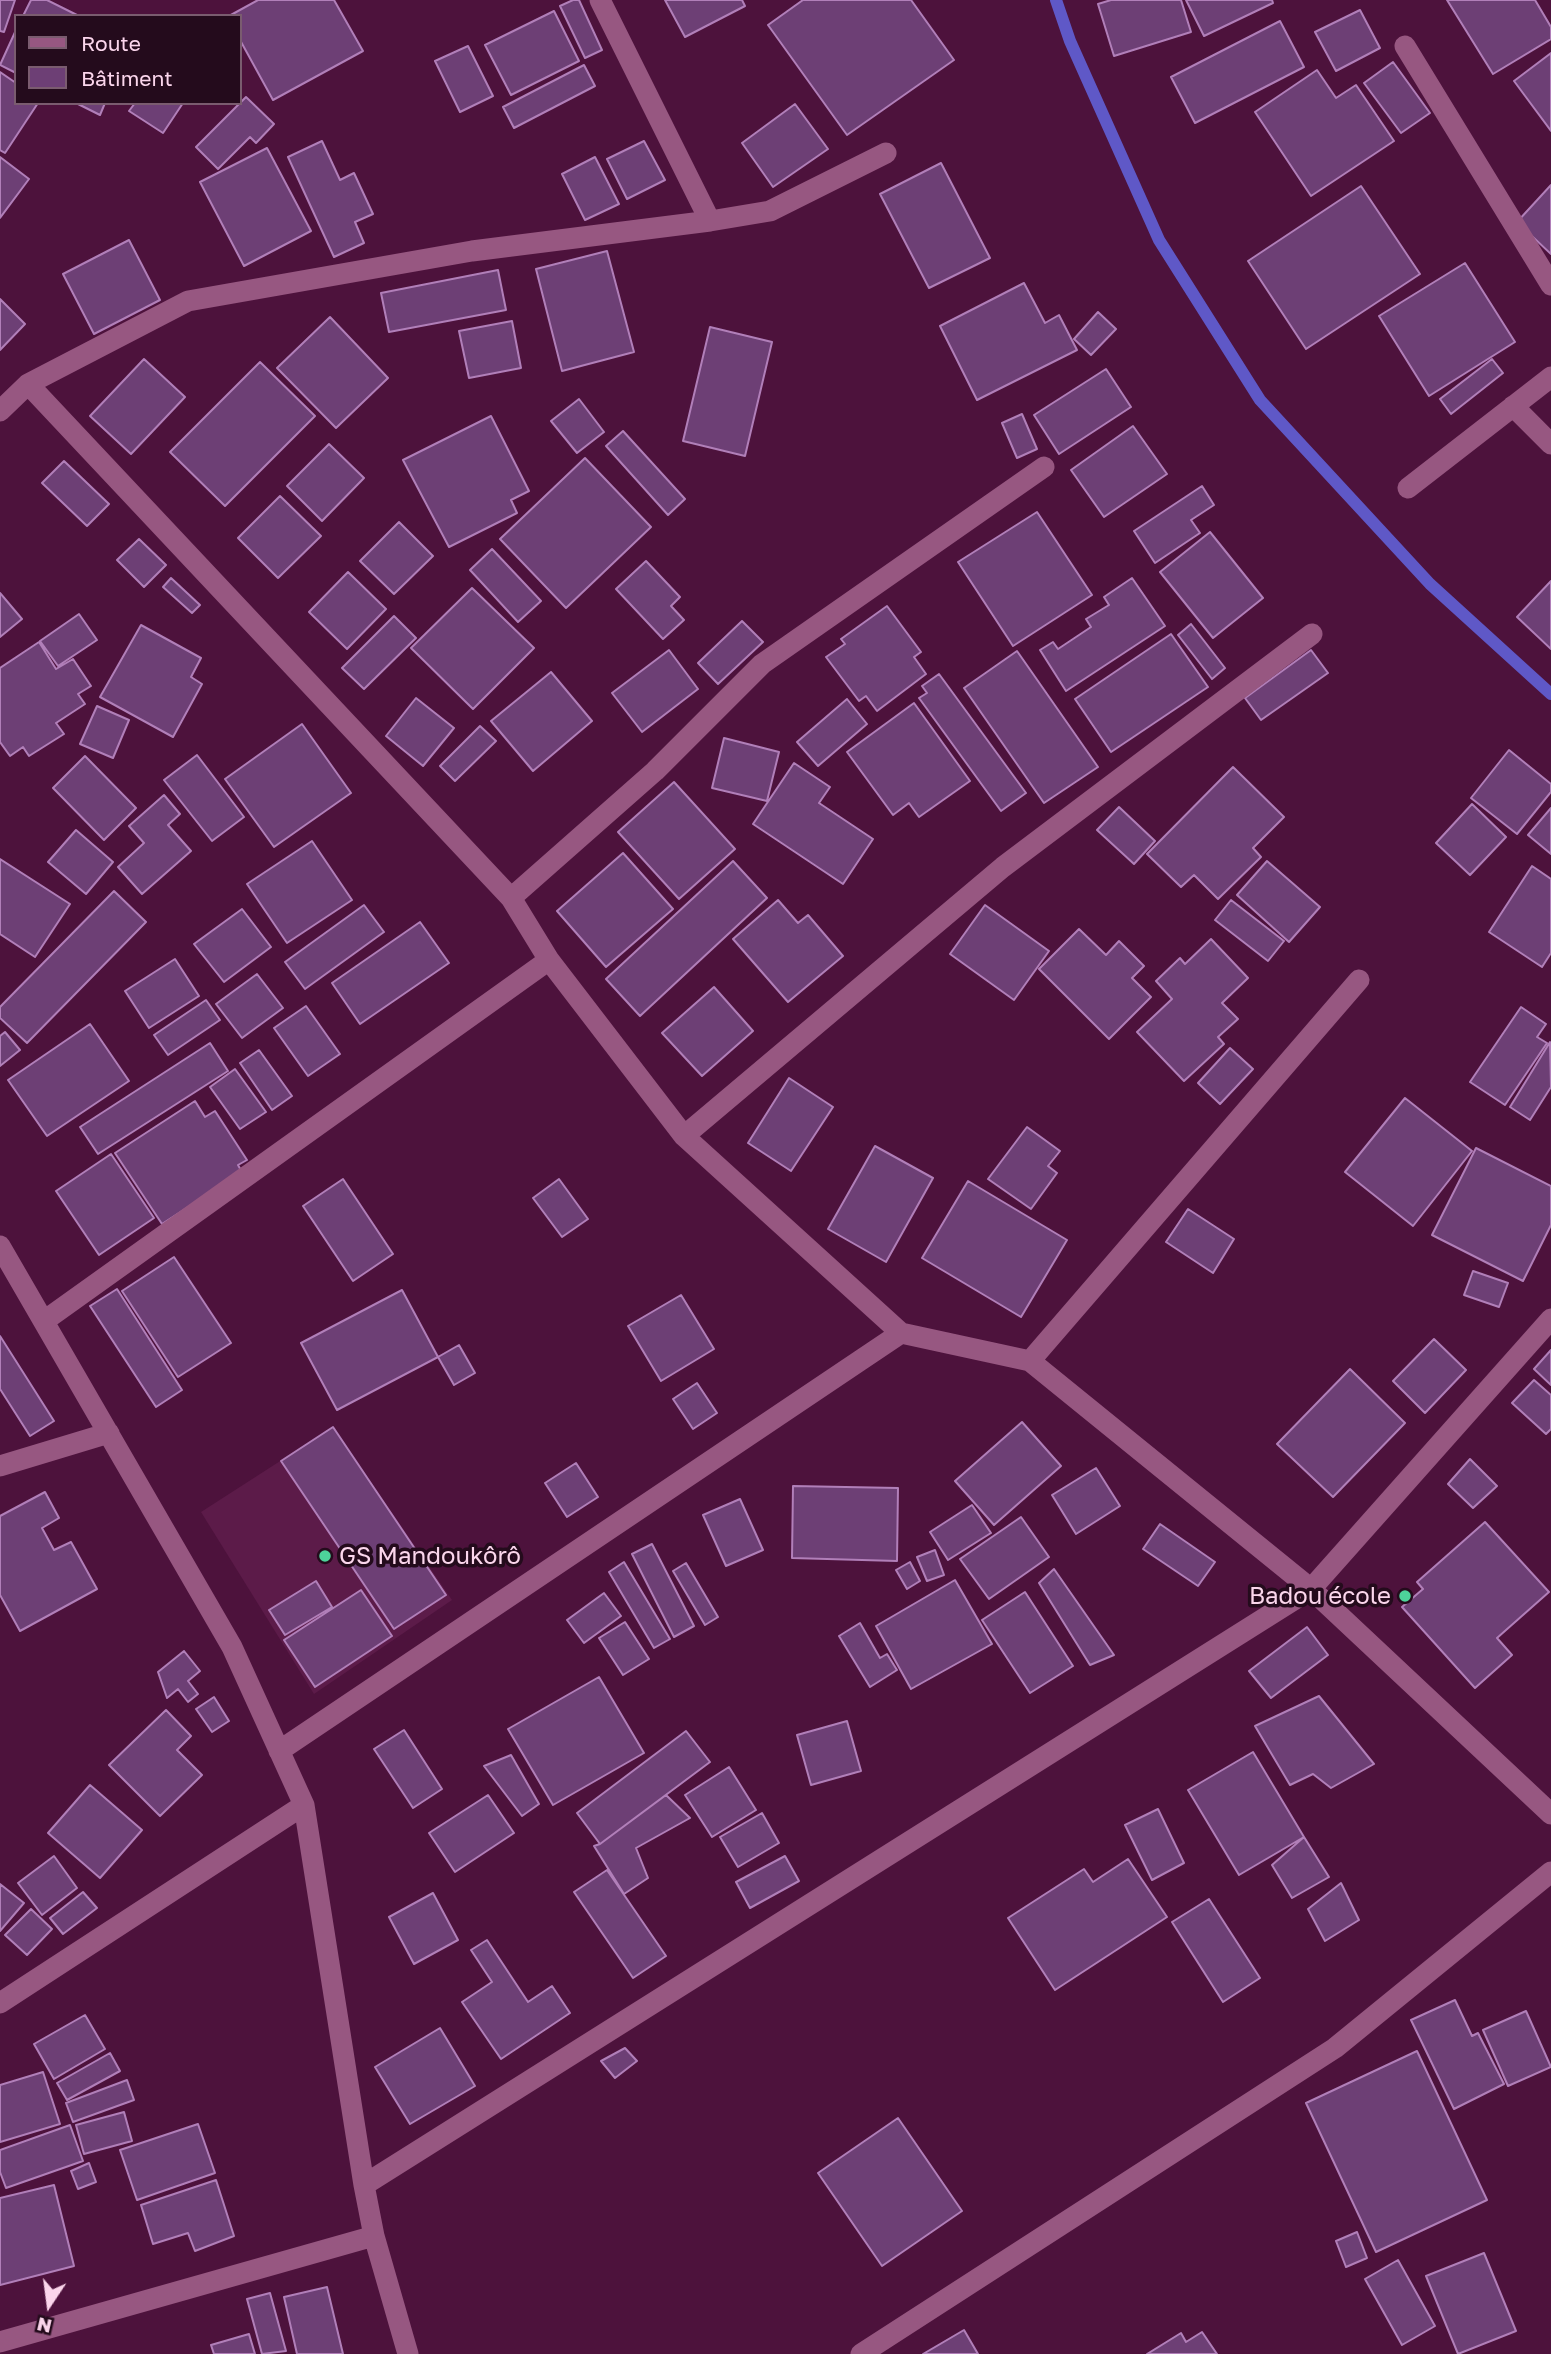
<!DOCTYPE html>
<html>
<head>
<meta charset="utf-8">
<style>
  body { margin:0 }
  #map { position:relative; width:1551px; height:2354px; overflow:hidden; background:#4d123c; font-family:"Golos Text",sans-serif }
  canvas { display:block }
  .legend { position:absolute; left:14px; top:14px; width:228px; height:91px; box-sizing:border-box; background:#240b1c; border:2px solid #7a5c6f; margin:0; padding:9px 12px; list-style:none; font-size:21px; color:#fbd6ec }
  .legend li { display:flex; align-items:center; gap:14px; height:35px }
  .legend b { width:35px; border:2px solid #7a5c6f }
  .north { position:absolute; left:14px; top:2270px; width:70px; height:70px; -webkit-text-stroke:5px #240b1c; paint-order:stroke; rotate:193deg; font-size:19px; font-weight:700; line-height:28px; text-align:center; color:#fbd6ec }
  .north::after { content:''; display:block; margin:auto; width:24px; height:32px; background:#fbd6ec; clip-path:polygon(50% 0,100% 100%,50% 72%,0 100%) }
</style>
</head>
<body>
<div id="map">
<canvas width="1551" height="2354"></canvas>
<ul class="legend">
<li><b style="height:9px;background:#975781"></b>Route</li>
<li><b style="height:19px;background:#6d3f75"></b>Bâtiment</li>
</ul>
<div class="north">N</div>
</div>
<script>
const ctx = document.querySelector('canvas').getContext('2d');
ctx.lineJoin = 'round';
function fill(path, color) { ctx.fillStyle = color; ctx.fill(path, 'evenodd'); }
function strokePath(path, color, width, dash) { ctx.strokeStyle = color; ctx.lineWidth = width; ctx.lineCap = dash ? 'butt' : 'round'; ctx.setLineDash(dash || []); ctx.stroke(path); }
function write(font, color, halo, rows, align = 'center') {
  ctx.font = font + ' "Golos Text",sans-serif'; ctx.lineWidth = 7; ctx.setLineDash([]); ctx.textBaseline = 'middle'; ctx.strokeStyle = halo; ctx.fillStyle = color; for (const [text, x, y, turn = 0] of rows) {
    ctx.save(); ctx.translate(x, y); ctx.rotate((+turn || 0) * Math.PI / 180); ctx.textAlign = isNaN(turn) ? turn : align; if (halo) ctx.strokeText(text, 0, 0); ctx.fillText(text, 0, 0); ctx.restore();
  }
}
const built = new Path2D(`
  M 333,1427 L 452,1600 L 314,1694 L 201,1512 Z`);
const stream = new Path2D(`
  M 1056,0 L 1070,41 L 1159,240 L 1260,400 L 1430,584 L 1551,694`);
const building = new Path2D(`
  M 0,0 L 15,0 L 4,32 L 0,31 Z
  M 31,0 L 47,0 L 79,16 L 23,16 Z
  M 258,0 L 334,0 L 363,51 L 273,100 L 240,40 L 240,16 L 229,16 Z
  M 573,0 L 579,0 L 602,50 L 585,58 L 560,6 Z
  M 665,0 L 742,0 L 745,6 L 685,37 Z
  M 803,0 L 911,0 L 954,60 L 847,135 L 768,25 Z
  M 1111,0 L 1181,0 L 1191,32 L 1114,56 L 1098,4 Z
  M 1186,0 L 1272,0 L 1273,3 L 1204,36 Z
  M 1447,0 L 1535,0 L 1551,27 L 1551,39 L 1493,74 Z
  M 1360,10 L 1380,48 L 1336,71 L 1315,32 Z
  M 554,11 L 579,61 L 511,95 L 485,45 Z
  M 1280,21 L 1304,67 L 1195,123 L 1171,77 Z
  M 16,30 L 16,73 L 0,65 Z
  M 468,46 L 493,96 L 460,112 L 435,61 Z
  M 1551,53 L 1551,131 L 1514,81 Z
  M 1393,62 L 1430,113 L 1401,133 L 1364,83 Z
  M 584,65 L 595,86 L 514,128 L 503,107 Z
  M 1317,70 L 1336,98 L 1356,85 L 1394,141 L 1311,196 L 1255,112 Z
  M 0,72 L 16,83 L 16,103 L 38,103 L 5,153 L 0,150 Z
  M 246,97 L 274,124 L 256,143 L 250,137 L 218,169 L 196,147 Z
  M 76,103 L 105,103 L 100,115 Z
  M 135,103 L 183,103 L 163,133 L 129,111 Z
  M 795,104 L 828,149 L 773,187 L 742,143 Z
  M 322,141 L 340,180 L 354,173 L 373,214 L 355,222 L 364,243 L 334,257 L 288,157 Z
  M 644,141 L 665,180 L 627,199 L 607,159 Z
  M 267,148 L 311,231 L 244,266 L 200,182 Z
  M 0,157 L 29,179 L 0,218 Z
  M 595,157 L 619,204 L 585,220 L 562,174 Z
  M 941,163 L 990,258 L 929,288 L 880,194 Z
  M 1551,185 L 1551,254 L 1517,222 Z
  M 1361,186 L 1420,274 L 1306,349 L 1248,261 Z
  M 129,240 L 160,300 L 94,334 L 63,274 Z
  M 607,251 L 634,352 L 562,371 L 536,269 Z
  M 1465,263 L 1515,342 L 1429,396 L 1379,316 Z
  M 498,270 L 506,310 L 389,332 L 381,293 Z
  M 1024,283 L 1045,323 L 1059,315 L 1077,350 L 977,400 L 940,326 Z
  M 0,299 L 25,324 L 0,350 Z
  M 1098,312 L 1116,329 L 1091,355 L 1074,339 Z
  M 330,317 L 388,378 L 336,428 L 277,368 Z
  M 512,321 L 521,368 L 469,378 L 459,331 Z
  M 710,327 L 772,342 L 745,456 L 683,441 Z
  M 144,359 L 185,397 L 131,454 L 90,416 Z
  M 1492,359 L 1503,373 L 1451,414 L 1440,399 Z
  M 260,362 L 315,416 L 225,506 L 170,452 Z
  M 1106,369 L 1131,407 L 1059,454 L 1034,415 Z
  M 579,399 L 604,432 L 577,453 L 551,421 Z
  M 1022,414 L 1037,449 L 1017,458 L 1002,423 Z
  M 491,416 L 529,491 L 511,500 L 517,513 L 449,547 L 403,460 Z
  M 1133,426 L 1167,474 L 1104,517 L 1071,470 Z
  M 623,431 L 685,499 L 668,515 L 606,446 Z
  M 329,444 L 364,478 L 322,521 L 287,486 Z
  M 585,458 L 651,527 L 566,608 L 500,539 Z
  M 64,461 L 109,504 L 87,526 L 42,483 Z
  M 1202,486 L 1214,505 L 1191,520 L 1200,533 L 1155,563 L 1134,531 Z
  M 280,496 L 321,536 L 278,578 L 238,538 Z
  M 1037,512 L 1092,595 L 1013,646 L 958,562 Z
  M 399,522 L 433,556 L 394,594 L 360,561 Z
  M 1210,532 L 1263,598 L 1213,638 L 1160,572 Z
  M 139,539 L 166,565 L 144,587 L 117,560 Z
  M 492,549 L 541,601 L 518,622 L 470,570 Z
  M 646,561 L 680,597 L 671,606 L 684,620 L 663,639 L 616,589 Z
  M 348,572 L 386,609 L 347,649 L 309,612 Z
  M 171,578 L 200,605 L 192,613 L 163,587 Z
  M 1132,578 L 1165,626 L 1066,691 L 1040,650 L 1053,642 L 1058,649 L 1091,627 L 1086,619 L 1109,605 L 1104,597 Z
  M 1551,581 L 1551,649 L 1517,617 Z
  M 472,588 L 534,648 L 473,709 L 411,648 Z
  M 0,593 L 22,619 L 0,637 Z
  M 887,606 L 921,652 L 914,657 L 926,674 L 877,711 L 866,696 L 859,701 L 826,657 L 845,644 L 841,639 Z
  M 79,614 L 97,640 L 58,666 L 40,641 Z
  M 394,616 L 416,638 L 364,689 L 342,668 Z
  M 742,621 L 763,642 L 718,684 L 698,663 Z
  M 1191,624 L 1225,668 L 1212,679 L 1178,635 Z
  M 141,625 L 201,658 L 191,677 L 202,684 L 173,737 L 100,697 Z
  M 1171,634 L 1208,687 L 1111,752 L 1075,699 Z
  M 39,642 L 56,669 L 73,659 L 91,686 L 78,694 L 85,704 L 56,723 L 64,734 L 29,756 L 23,747 L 10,756 L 0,742 L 0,668 Z
  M 669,650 L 698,689 L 642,732 L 612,693 Z
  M 1311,650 L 1328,673 L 1261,720 L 1245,698 Z
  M 1017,651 L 1098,767 L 1044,803 L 964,688 Z
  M 551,672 L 592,721 L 533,771 L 491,721 Z
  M 939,674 L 1026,793 L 1001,811 L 919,698 L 927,693 L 922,686 Z
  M 416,698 L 454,728 L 423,766 L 386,736 Z
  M 847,699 L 867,724 L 818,766 L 797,742 Z
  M 914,703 L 970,781 L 919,817 L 909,803 L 893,815 L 847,752 Z
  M 97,706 L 129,720 L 113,758 L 80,744 Z
  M 302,724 L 351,793 L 274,847 L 225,779 Z
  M 480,726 L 496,741 L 455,781 L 440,766 Z
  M 724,738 L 779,752 L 767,801 L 712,788 Z
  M 1509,750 L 1551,784 L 1551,792 L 1517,834 L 1471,798 Z
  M 197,755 L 244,817 L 212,841 L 164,780 Z
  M 85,756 L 136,808 L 104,840 L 53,788 Z
  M 794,763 L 830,787 L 819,803 L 873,839 L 843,884 L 753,824 Z
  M 1233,767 L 1284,817 L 1253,848 L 1261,857 L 1218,899 L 1194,875 L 1181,887 L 1147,854 Z
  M 674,782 L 735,849 L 679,899 L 618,832 Z
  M 164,795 L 180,814 L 168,825 L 191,851 L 142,894 L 118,867 L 144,843 L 129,826 Z
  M 1472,804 L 1506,837 L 1470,875 L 1436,843 Z
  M 1119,807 L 1155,841 L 1134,864 L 1097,830 Z
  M 1551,808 L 1551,854 L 1528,835 Z
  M 76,830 L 113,862 L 86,894 L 48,862 Z
  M 312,841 L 352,900 L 287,943 L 247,884 Z
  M 623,853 L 673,909 L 606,967 L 557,911 Z
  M 0,859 L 70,904 L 35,957 L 0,934 Z
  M 733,861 L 767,898 L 640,1016 L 606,979 Z
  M 1267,861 L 1320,907 L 1289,942 L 1237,895 Z
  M 1532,866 L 1551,879 L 1551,953 L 1542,967 L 1489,932 Z
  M 114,891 L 146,922 L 27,1043 L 0,1018 L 0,1007 Z
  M 778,900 L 798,923 L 808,915 L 843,956 L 788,1002 L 733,939 Z
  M 1231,900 L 1284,941 L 1268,961 L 1215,920 Z
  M 364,905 L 384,932 L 305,989 L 285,962 Z
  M 985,905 L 1049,951 L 1014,1000 L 950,954 Z
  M 242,909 L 271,947 L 224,982 L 194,944 Z
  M 420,922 L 449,963 L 360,1024 L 332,983 Z
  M 1079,929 L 1106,955 L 1119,941 L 1144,966 L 1132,978 L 1151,997 L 1109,1039 L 1039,969 Z
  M 1211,939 L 1248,978 L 1222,1003 L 1238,1019 L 1218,1037 L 1224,1044 L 1184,1081 L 1137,1032 L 1172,999 L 1156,981 L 1180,958 L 1185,964 Z
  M 175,959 L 199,996 L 149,1028 L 125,991 Z
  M 257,974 L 283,1008 L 242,1038 L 216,1004 Z
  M 714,987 L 753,1031 L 702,1076 L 662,1033 Z
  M 206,1000 L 220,1020 L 168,1055 L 154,1035 Z
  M 306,1006 L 340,1054 L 308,1076 L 274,1028 Z
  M 1521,1007 L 1546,1024 L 1537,1037 L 1547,1043 L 1505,1105 L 1470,1082 Z
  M 90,1024 L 129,1081 L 47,1136 L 8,1080 Z
  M 5,1032 L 20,1050 L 0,1066 L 0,1036 Z
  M 1550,1042 L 1551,1087 L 1530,1120 L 1510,1107 Z
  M 210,1043 L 228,1071 L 98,1154 L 80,1127 Z
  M 1230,1048 L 1253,1069 L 1220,1104 L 1198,1083 Z
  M 259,1050 L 292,1096 L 272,1110 L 240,1063 Z
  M 235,1069 L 266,1112 L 240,1129 L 210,1087 Z
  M 789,1078 L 833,1107 L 791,1171 L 748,1143 Z
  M 1405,1098 L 1472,1151 L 1413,1226 L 1345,1172 Z
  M 195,1101 L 205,1117 L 215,1111 L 247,1160 L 238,1165 L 242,1172 L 162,1224 L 115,1153 Z
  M 1027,1127 L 1060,1151 L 1048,1166 L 1057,1173 L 1031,1209 L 988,1179 Z
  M 875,1146 L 933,1178 L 886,1262 L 828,1229 Z
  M 1476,1148 L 1551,1186 L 1551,1225 L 1523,1281 L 1432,1235 Z
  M 111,1154 L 154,1218 L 99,1255 L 56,1191 Z
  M 343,1179 L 393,1254 L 353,1281 L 303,1206 Z
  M 559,1179 L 588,1219 L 562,1237 L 533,1198 Z
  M 968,1181 L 1067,1240 L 1021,1317 L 922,1258 Z
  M 1188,1209 L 1234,1239 L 1213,1273 L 1166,1242 Z
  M 174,1257 L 231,1343 L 178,1377 L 122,1291 Z
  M 1473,1271 L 1508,1283 L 1499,1307 L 1464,1295 Z
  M 117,1289 L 182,1390 L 156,1407 L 90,1306 Z
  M 402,1290 L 438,1357 L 337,1410 L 301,1343 Z
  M 681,1295 L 714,1349 L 661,1381 L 628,1326 Z
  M 0,1336 L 54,1421 L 30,1436 L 0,1389 Z
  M 1434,1339 L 1466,1370 L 1425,1413 L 1393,1381 Z
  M 459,1345 L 475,1373 L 454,1385 L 438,1357 Z
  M 1551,1350 L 1551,1385 L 1534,1369 Z
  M 1350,1369 L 1405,1423 L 1333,1497 L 1277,1444 Z
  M 1534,1380 L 1551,1395 L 1551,1429 L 1546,1434 L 1512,1403 Z
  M 697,1383 L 717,1413 L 693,1429 L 673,1399 Z
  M 1022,1422 L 1061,1466 L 994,1525 L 955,1481 Z
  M 333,1427 L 446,1595 L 394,1629 L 281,1461 Z
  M 1470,1459 L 1497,1486 L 1473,1508 L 1448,1484 Z
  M 576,1463 L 598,1497 L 567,1517 L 545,1483 Z
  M 1096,1468 L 1120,1506 L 1076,1534 L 1052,1495 Z
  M 793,1486 L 898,1488 L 897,1561 L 792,1558 Z
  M 45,1492 L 59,1518 L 42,1528 L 54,1550 L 71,1542 L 97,1589 L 20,1631 L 0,1595 L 0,1516 Z
  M 740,1499 L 763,1550 L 726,1566 L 703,1515 Z
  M 972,1505 L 991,1533 L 948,1560 L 930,1532 Z
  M 1021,1517 L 1049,1557 L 989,1599 L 960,1559 Z
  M 1485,1522 L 1549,1592 L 1497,1638 L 1512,1655 L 1475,1688 L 1402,1607 L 1423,1589 L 1417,1582 Z
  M 1160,1524 L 1215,1562 L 1198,1586 L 1143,1549 Z
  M 652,1544 L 694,1626 L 674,1637 L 632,1554 Z
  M 935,1550 L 944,1575 L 927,1581 L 917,1557 Z
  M 624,1562 L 670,1639 L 654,1648 L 609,1572 Z
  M 910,1562 L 920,1581 L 907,1589 L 896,1570 Z
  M 686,1563 L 718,1617 L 705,1625 L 673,1571 Z
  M 1054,1569 L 1114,1655 L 1090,1665 L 1039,1583 Z
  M 955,1580 L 992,1644 L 911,1689 L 876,1626 Z
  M 316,1581 L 332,1607 L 285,1635 L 269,1610 Z
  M 361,1590 L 392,1636 L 315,1687 L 284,1640 Z
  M 1025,1592 L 1073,1666 L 1030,1693 L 982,1620 Z
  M 604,1593 L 621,1616 L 584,1643 L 567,1620 Z
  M 625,1622 L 649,1659 L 623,1675 L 599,1638 Z
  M 860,1623 L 880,1658 L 887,1654 L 897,1670 L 870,1687 L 839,1636 Z
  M 1307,1627 L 1328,1655 L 1271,1698 L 1249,1671 Z
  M 184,1651 L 200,1671 L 188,1681 L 198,1694 L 188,1702 L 178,1689 L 167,1698 L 158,1672 Z
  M 599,1677 L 644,1753 L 553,1805 L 508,1729 Z
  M 1319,1696 L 1374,1764 L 1331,1788 L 1313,1774 L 1290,1785 L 1255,1726 Z
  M 214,1697 L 229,1721 L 212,1732 L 196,1709 Z
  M 166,1710 L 191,1736 L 177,1750 L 202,1775 L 160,1816 L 109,1765 Z
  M 847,1721 L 861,1771 L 811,1785 L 797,1735 Z
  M 404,1730 L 442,1789 L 413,1808 L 374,1749 Z
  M 686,1731 L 710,1762 L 600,1844 L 577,1813 Z
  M 1253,1752 L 1304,1837 L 1239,1875 L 1188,1790 Z
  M 511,1755 L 539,1804 L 522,1816 L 484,1766 Z
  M 729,1767 L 756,1810 L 712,1837 L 685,1795 Z
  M 90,1785 L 142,1830 L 100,1878 L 48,1833 Z
  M 488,1795 L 514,1833 L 455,1872 L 429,1833 Z
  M 666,1795 L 690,1818 L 636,1848 L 648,1878 L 624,1894 L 594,1846 L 600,1844 Z
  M 1158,1809 L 1184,1863 L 1152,1880 L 1125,1825 Z
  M 762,1813 L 779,1843 L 738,1867 L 720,1837 Z
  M 1304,1837 L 1329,1877 L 1292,1898 L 1272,1865 Z
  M 54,1856 L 77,1888 L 42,1915 L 18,1883 Z
  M 785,1856 L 799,1881 L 750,1908 L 736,1882 Z
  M 1128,1859 L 1167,1917 L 1055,1990 L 1008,1918 L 1084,1869 L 1093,1882 Z
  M 607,1870 L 666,1956 L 633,1978 L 574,1892 Z
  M 1341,1883 L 1359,1920 L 1325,1941 L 1308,1909 Z
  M 0,1884 L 24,1903 L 0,1931 Z
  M 83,1892 L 97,1908 L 63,1934 L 50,1918 Z
  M 433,1893 L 458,1940 L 414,1964 L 389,1917 Z
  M 1209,1899 L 1260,1978 L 1223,2002 L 1172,1922 Z
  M 31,1909 L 52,1929 L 27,1955 L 5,1935 Z
  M 487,1940 L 528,2002 L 552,1986 L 570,2013 L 501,2059 L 462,2002 L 492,1982 L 471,1950 Z
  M 1455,2000 L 1472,2036 L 1478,2033 L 1504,2084 L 1454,2109 L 1411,2020 Z
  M 1526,2011 L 1551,2067 L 1508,2086 L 1483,2030 Z
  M 85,2015 L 105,2049 L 54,2079 L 34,2044 Z
  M 440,2028 L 475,2086 L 410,2124 L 375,2067 Z
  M 625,2048 L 637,2061 L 615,2078 L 601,2061 Z
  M 1417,2051 L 1487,2200 L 1376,2252 L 1306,2103 Z
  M 110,2053 L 120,2071 L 67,2100 L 57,2083 Z
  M 43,2072 L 60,2124 L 0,2142 L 0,2085 Z
  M 127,2080 L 134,2100 L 73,2122 L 66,2103 Z
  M 124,2112 L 132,2141 L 84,2154 L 76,2125 Z
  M 898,2118 L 962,2211 L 882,2266 L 818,2173 Z
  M 198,2124 L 215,2173 L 137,2200 L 120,2150 Z
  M 70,2125 L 83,2161 L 6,2188 L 0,2172 L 0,2150 Z
  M 89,2163 L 96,2182 L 78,2189 L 71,2171 Z
  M 216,2180 L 234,2236 L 195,2251 L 188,2233 L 153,2244 L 141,2205 Z
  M 54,2185 L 74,2266 L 0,2285 L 0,2198 Z
  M 1357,2232 L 1367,2258 L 1346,2267 L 1336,2241 Z
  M 1484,2253 L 1516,2331 L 1458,2354 L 1426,2276 Z
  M 1398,2260 L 1435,2326 L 1402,2345 L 1365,2279 Z
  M 327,2287 L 343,2354 L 297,2354 L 284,2297 Z
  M 270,2293 L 286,2351 L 262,2354 L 247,2299 Z
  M 964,2330 L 978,2354 L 923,2354 Z
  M 1202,2332 L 1217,2354 L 1147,2354 L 1181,2333 L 1186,2342 Z
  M 249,2334 L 255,2354 L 214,2354 L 211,2345 Z`);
const minor = new Path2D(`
  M 1405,46 L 1551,285
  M 710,221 L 770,211 L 886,153
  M 28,384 L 511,898 L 549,960 L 684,1136 L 901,1333 L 1030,1361 L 1311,1589 L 1551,1814
  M 1513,406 L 1551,444
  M 0,411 L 28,384 L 188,301 L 472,251 L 710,221 L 600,0
  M 1408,488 L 1551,377
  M 511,898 L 655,771 L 762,664 L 1044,467
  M 684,1136 L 1003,867 L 1312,634
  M 0,1246 L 232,1647 L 304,1805 L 364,2185 L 374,2236 L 408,2354
  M 44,1321 L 549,960
  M 1030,1361 L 1359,980
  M 0,1466 L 109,1433
  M 279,1751 L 901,1333
  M 0,2003 L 304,1805
  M 364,2185 L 1311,1589 L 1551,1319
  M 0,2342 L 374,2236
  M 861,2354 L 1335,2048 L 1551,1872`);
const markers = [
  [325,1556,7,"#4dd39a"],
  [1405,1596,7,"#4dd39a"]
];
const poiNames = [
  ["GS Mandoukôrô",339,1556],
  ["Badou école",1391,1596,"right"]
];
fill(built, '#5c1b49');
strokePath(stream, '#5f58c7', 12);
fill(building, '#6d3f75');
strokePath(building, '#b17fb9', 2);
strokePath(minor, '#975781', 21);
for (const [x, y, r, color] of markers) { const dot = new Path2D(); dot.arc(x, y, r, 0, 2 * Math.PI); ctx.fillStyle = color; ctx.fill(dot); strokePath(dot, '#240b1c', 2.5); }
write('24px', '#fbd6ec', '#240b1c', poiNames, 'left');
</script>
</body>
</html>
